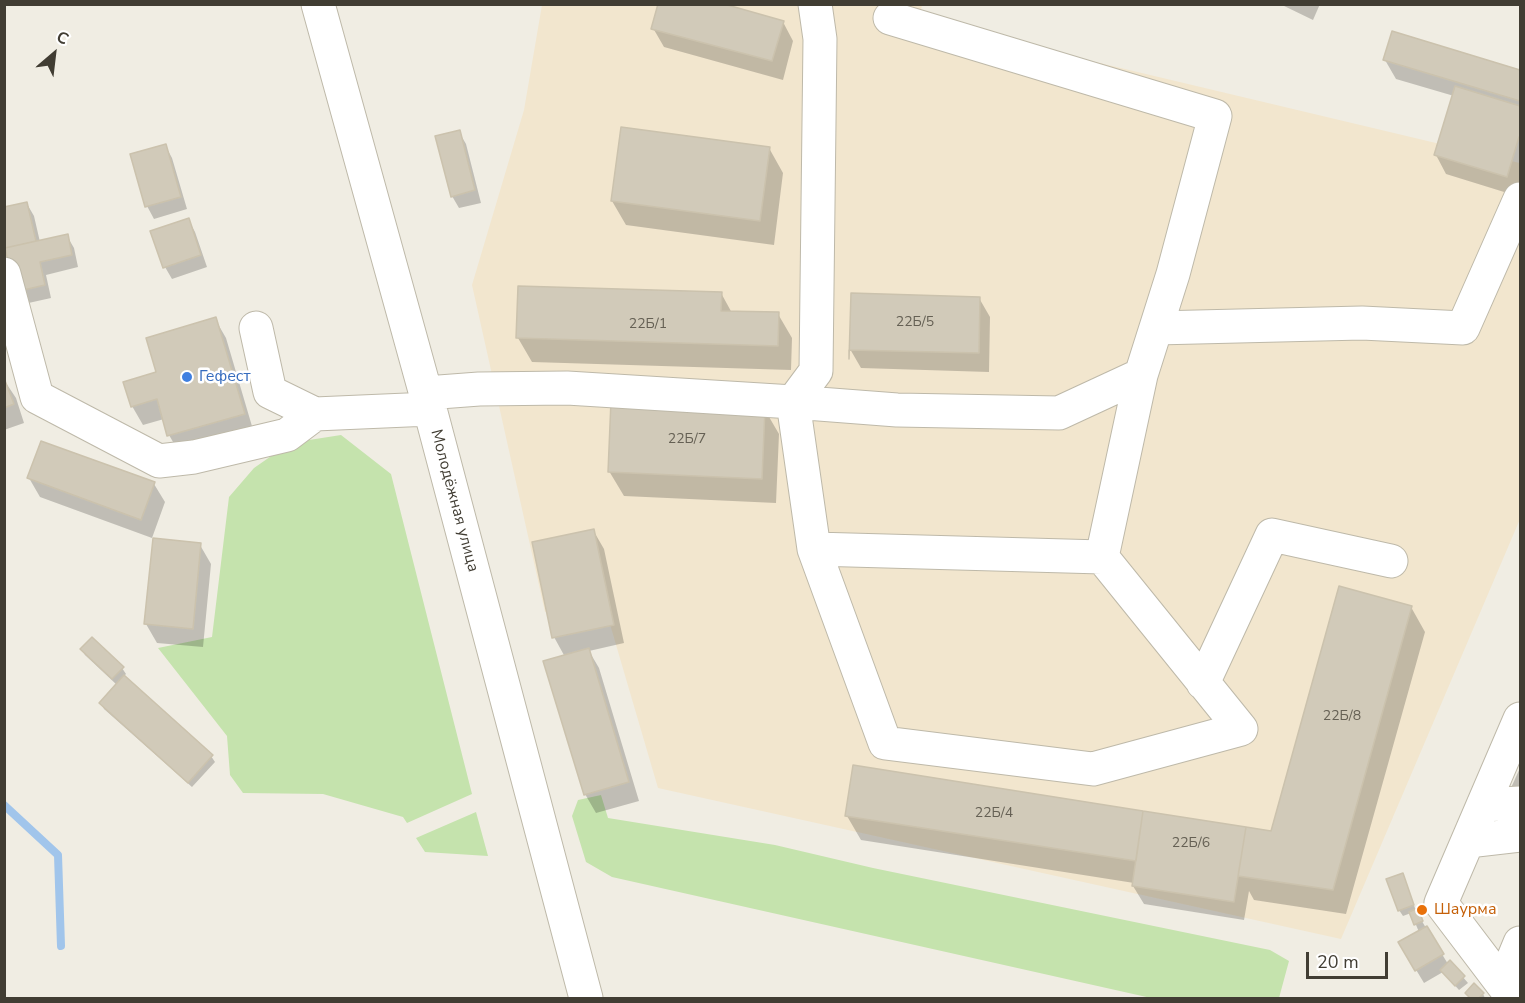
<!DOCTYPE html>
<html>
<head>
<meta charset="utf-8">
<style>
  body { margin:0 }
  #map { position:relative; width:1525px; height:1003px; overflow:hidden; background:#f0ede3; font-family:"Nunito Sans",sans-serif }
  canvas { display:block }
  .frame { position:absolute; inset:0; border:6px solid #413d33; pointer-events:none }
  .north { position:absolute; left:24px; top:24px; width:60px; height:60px; -webkit-text-stroke:4px #fff; paint-order:stroke; rotate:28deg; font-size:16px; font-weight:700; line-height:24px; text-align:center; color:#413d33 }
  .north::after { content:''; display:block; margin:auto; width:21px; height:27px; background:#413d33; clip-path:polygon(50% 0,100% 100%,50% 72%,0 100%) }
  .scale { position:absolute; left:1306px; top:952px; width:82px; height:27px; box-sizing:border-box; border:3px solid #413d33; border-top:0; padding-left:8px; font-size:18px; line-height:21px; white-space:nowrap; color:#413d33; -webkit-text-stroke:4px #fff; paint-order:stroke }
</style>
</head>
<body>
<div id="map">
<canvas width="1525" height="1003"></canvas>
<div class="frame"></div>
<div class="north">С</div>
<div class="scale">20 m</div>
</div>
<script>
const ctx = document.querySelector('canvas').getContext('2d');
ctx.lineJoin = 'round';
function fill(path, color) { ctx.fillStyle = color; ctx.fill(path, 'evenodd'); }
function strokePath(path, color, width, dash) { ctx.strokeStyle = color; ctx.lineWidth = width; ctx.lineCap = dash ? 'butt' : 'round'; ctx.setLineDash(dash || []); ctx.stroke(path); }
function write(font, color, halo, rows, align = 'center') {
  ctx.font = font + ' "Nunito Sans",sans-serif'; ctx.lineWidth = 5; ctx.setLineDash([]); ctx.textBaseline = 'middle'; ctx.strokeStyle = halo; ctx.fillStyle = color; for (const [text, x, y, turn = 0] of rows) {
    ctx.save(); ctx.translate(x, y); ctx.rotate((+turn || 0) * Math.PI / 180); ctx.textAlign = isNaN(turn) ? turn : align; if (halo) ctx.strokeText(text, 0, 0); ctx.fillText(text, 0, 0); ctx.restore();
  }
}
const commercial = new Path2D(`
  M 542,5 L 922,5 L 919,20 L 1520,163 L 1520,519 L 1341,939 L 658,788 L 602,597 L 545,612 L 472,285 L 524,110 Z`);
const green = new Path2D(`
  M 341,435 L 391,474 L 472,794 L 407,823 L 403,817 L 323,794 L 243,793 L 230,775 L 227,736 L 158,648 L 212,637 L 229,497 L 254,468 L 290,443 Z
  M 601,795 L 608,818 L 775,845 L 873,868 L 1270,950 L 1289,961 L 1279,998 L 1151,998 L 612,877 L 586,862 L 572,816 L 578,800 Z
  M 476,812 L 488,856 L 425,852 L 416,838 Z`);
const shadow = new Path2D(`
  M 1280,4 L 1320,4 L 1313,20 Z
  M 783,22 L 793,41 L 783,80 L 664,47 L 653,28 Z
  M 1393,33 L 1520,72 L 1520,185 L 1517,196 L 1446,174 L 1436,155 L 1454,96 L 1396,79 L 1385,60 Z
  M 459,132 L 466,144 L 481,203 L 459,208 L 452,196 Z
  M 165,145 L 172,158 L 187,209 L 154,219 L 147,206 Z
  M 769,148 L 783,173 L 774,245 L 626,225 L 612,201 Z
  M 27,204 L 34,216 L 40,242 L 67,236 L 74,248 L 78,267 L 46,275 L 51,298 L 24,304 L 16,292 L 4,239 L 4,209 Z
  M 188,219 L 195,232 L 207,267 L 172,279 L 165,267 Z
  M 721,293 L 732,313 L 778,314 L 792,338 L 791,370 L 532,362 L 518,338 Z
  M 979,298 L 990,317 L 989,372 L 861,368 L 850,349 Z
  M 215,319 L 226,338 L 254,433 L 180,454 L 169,435 L 164,419 L 143,425 L 132,406 L 158,373 Z
  M 4,380 L 16,398 L 24,423 L 4,430 Z
  M 765,410 L 779,434 L 776,503 L 624,496 L 609,471 Z
  M 29,478 L 154,484 L 165,502 L 152,538 L 40,497 Z
  M 593,530 L 604,549 L 624,643 L 589,651 L 599,668 L 639,801 L 596,813 L 585,794 L 565,657 L 554,637 Z
  M 200,545 L 211,564 L 203,647 L 157,643 L 146,624 Z
  M 1411,607 L 1425,632 L 1346,914 L 1254,900 L 1249,891 L 1244,920 L 1144,904 L 1133,886 L 1134,883 L 861,840 L 847,816 L 1272,833 Z
  M 82,650 L 122,668 L 126,674 L 123,677 L 211,756 L 215,762 L 192,787 L 104,709 L 101,703 L 117,685 L 85,655 Z
  M 1520,768 L 1520,831 L 1490,834 Z
  M 1405,880 L 1416,911 L 1426,928 L 1448,964 L 1450,962 L 1468,983 L 1459,990 L 1443,972 L 1424,983 L 1400,943 L 1419,932 L 1411,913 L 1403,916 L 1399,910 Z
  M 1466,993 L 1483,994 L 1485,998 L 1469,998 Z`);
const stream = new Path2D(`
  M 4,805 L 58,855 L 61,946`);
const building = new Path2D(`
  M 658,4 L 724,4 L 784,21 L 772,61 L 651,29 Z
  M 1392,31 L 1520,70 L 1520,101 L 1383,60 Z
  M 1455,86 L 1520,106 L 1520,138 L 1519,137 L 1507,177 L 1434,155 Z
  M 621,127 L 770,147 L 760,221 L 611,201 Z
  M 460,130 L 475,190 L 451,197 L 435,136 Z
  M 166,144 L 181,197 L 145,207 L 130,154 Z
  M 27,202 L 36,241 L 5,248 L 4,207 Z
  M 189,218 L 201,255 L 163,268 L 150,231 Z
  M 68,234 L 72,255 L 40,262 L 45,285 L 15,292 L 5,248 Z
  M 518,286 L 722,292 L 721,311 L 779,312 L 778,346 L 516,338 Z
  M 851,293 L 980,297 L 979,353 L 849,350 L 849,359 Z
  M 216,317 L 245,414 L 167,436 L 157,399 L 131,407 L 123,382 L 156,372 L 146,338 Z
  M 4,378 L 14,404 L 4,408 Z
  M 611,401 L 765,408 L 762,479 L 608,472 Z
  M 41,441 L 155,482 L 141,520 L 27,478 Z
  M 594,529 L 614,625 L 552,638 L 532,542 Z
  M 153,538 L 201,543 L 193,629 L 144,624 Z
  M 1339,586 L 1412,606 L 1333,890 L 1238,876 L 1246,827 L 1271,831 Z
  M 92,637 L 124,667 L 112,679 L 80,649 Z
  M 589,648 L 629,782 L 584,795 L 543,661 Z
  M 124,675 L 213,755 L 188,783 L 99,703 Z
  M 853,765 L 1143,811 L 1136,861 L 845,816 Z
  M 1143,811 L 1246,827 L 1234,902 L 1132,886 Z
  M 1403,873 L 1414,905 L 1398,911 L 1386,879 Z
  M 1418,908 L 1423,921 L 1414,925 L 1409,912 Z
  M 1427,926 L 1444,954 L 1415,971 L 1398,942 Z
  M 1450,960 L 1465,976 L 1455,986 L 1440,970 Z
  M 1474,983 L 1484,993 L 1479,998 L 1470,998 L 1465,993 Z`);
const minor = new Path2D(`
  M 318,4 L 430,409 L 586,998
  M 815,4 L 820,39 L 816,371 L 793,402 L 814,549 L 1102,557 L 1141,375
  M 4,274 L 37,397 L 159,461 L 194,457 L 287,435 L 315,414
  M 256,328 L 270,392 L 315,414 L 430,409
  M 1156,328 L 1362,323 L 1463,328 L 1520,199
  M 426,393 L 479,389 L 567,388 L 793,402 L 897,410 L 1059,413 L 1141,375 L 1173,274 L 1215,116 L 890,18
  M 814,549 L 885,743 L 1093,769 L 1241,729 L 1102,557
  M 1203,683 L 1272,535 L 1391,561
  M 1483,805 L 1520,803
  M 1468,841 L 1520,835
  M 1503,984 L 1520,943
  M 1513,998 L 1441,903 L 1520,719`);
const markers = [
  [187,377,6,"#3f7fe0"],
  [1422,910,6,"#e8710a"]
];
const numberNames = [
  ["22Б/5",915,323],
  ["22Б/1",648,325],
  ["22Б/7",687,440],
  ["22Б/8",1342,717],
  ["22Б/4",994,814],
  ["22Б/6",1191,844]
];
const shopNames = [
  ["Гефест",199,377]
];
const streetNames = [
  ["Молодёжная улица",454,501,75]
];
const foodNames = [
  ["Шаурма",1434,910]
];
fill(commercial, '#f2e6ce');
fill(green, '#c5e3ad');
fill(shadow, '#0003');
strokePath(stream, '#a1c5eb', 8);
fill(building, '#d1cab9');
strokePath(building, '#cbc2ad', 1.5);
strokePath(minor, '#beb9a9', 35);
strokePath(minor, '#fff', 33);
for (const [x, y, r, color] of markers) { const dot = new Path2D(); dot.arc(x, y, r, 0, 2 * Math.PI); ctx.fillStyle = color; ctx.fill(dot); strokePath(dot, '#fff', 2); }
write('14px', '#656054', null, numberNames);
write('16px', '#366cbe', '#fff', shopNames, 'left');
write('16px', '#413d33', '#fff', streetNames);
write('16px', '#c56008', '#fff', foodNames, 'left');
</script>
</body>
</html>
